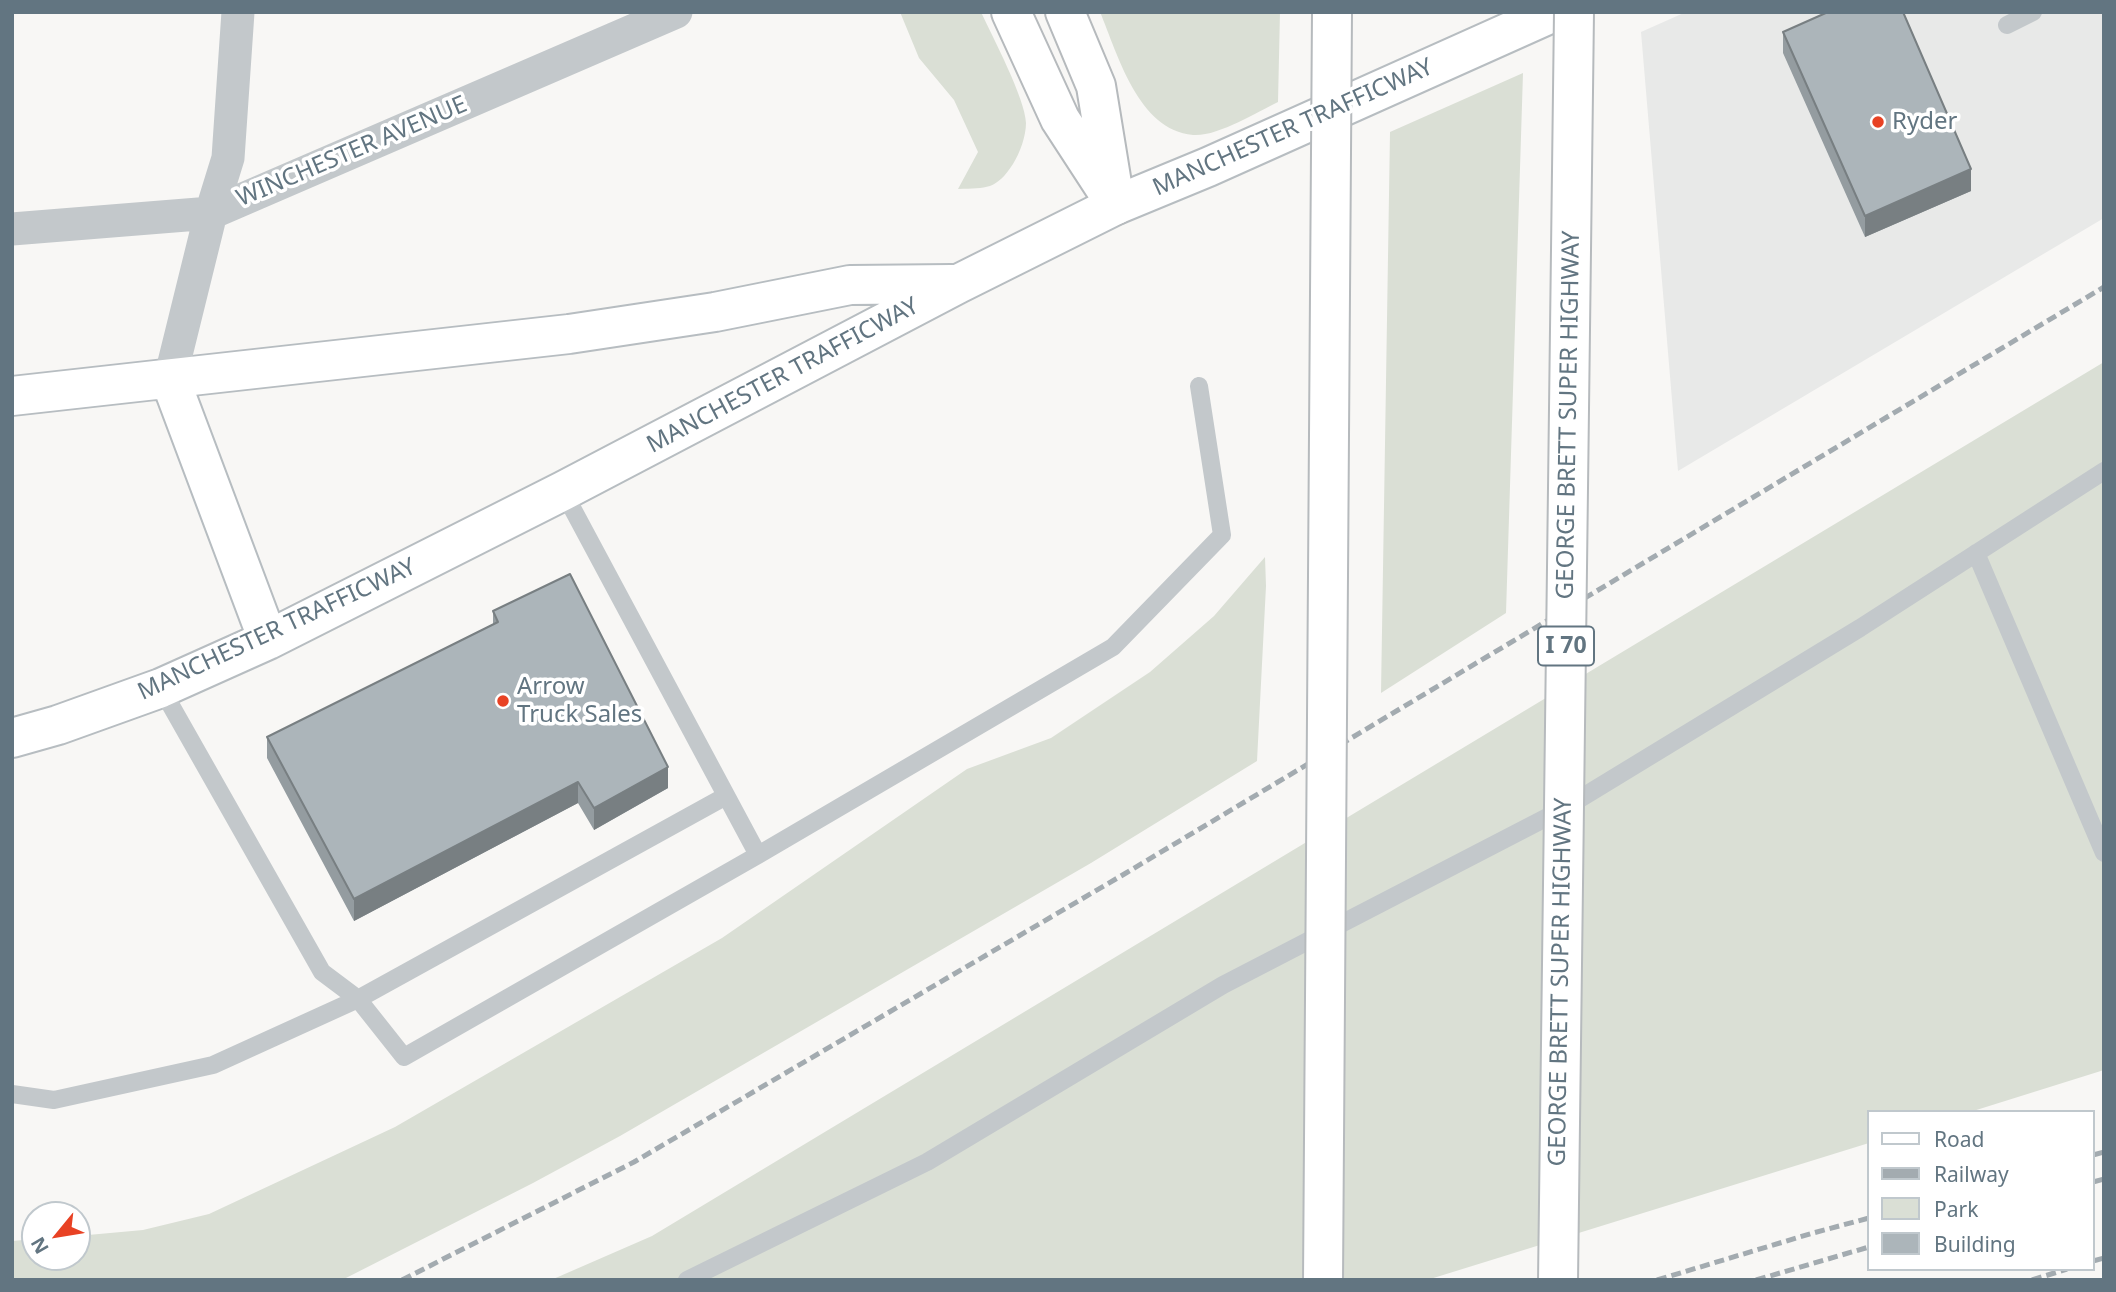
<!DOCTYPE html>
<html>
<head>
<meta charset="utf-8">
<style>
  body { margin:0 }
  #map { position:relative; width:2116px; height:1292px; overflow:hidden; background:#f8f7f5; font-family:"Noto Sans",sans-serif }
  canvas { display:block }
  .frame { position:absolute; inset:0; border:14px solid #627581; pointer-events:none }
  .legend { position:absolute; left:1867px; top:1110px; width:228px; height:161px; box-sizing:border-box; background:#fff; border:2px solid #c0c8cd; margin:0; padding:9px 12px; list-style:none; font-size:21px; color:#627581 }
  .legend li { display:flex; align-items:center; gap:14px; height:35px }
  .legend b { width:35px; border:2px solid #c0c8cd }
  .north { position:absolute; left:21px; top:1201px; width:70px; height:70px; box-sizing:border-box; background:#fff; border:2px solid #c0c8cd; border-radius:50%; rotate:240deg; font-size:19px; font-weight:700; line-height:28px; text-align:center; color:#627581 }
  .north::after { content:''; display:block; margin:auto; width:24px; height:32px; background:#e84224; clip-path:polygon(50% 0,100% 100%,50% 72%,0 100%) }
</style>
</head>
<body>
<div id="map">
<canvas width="2116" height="1292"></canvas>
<div class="frame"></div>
<ul class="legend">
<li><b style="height:9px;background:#fff"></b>Road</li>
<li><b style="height:9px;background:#a3abb0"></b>Railway</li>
<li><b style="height:19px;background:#dadfd5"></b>Park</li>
<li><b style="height:19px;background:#acb5ba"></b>Building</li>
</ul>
<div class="north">N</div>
</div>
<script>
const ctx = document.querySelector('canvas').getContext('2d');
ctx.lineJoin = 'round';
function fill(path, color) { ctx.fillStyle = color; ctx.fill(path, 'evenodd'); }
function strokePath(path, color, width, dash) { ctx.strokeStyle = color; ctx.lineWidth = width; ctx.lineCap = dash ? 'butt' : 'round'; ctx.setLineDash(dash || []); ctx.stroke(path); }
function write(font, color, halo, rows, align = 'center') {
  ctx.font = font + ' "Noto Sans",sans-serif'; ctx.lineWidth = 7; ctx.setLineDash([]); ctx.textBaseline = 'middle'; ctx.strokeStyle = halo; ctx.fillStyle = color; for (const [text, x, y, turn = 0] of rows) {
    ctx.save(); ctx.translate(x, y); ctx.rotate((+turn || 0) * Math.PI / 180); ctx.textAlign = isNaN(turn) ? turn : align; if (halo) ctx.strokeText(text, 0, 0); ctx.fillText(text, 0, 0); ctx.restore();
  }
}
const built = new Path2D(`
  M 1686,12 L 2104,12 L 2104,218 L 1678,471 L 1641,32 Z`);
const green = new Path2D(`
  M 900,12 L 981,12 C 993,38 1025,98 1026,123 C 1026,136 1020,153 1013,164 C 996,190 987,188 958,189 L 978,152 L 954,100 L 919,58 Z
  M 1100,12 L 1280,12 L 1278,102 C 1257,112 1217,137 1193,135 C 1138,130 1118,55 1100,12 Z
  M 1523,73 L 1506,613 L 1381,693 L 1390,132 Z
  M 2104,362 L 2104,1070 L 1970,1112 L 1869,1112 L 1869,1143 L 1427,1280 L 551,1280 L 652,1236 Z
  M 1265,557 L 1266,586 L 1257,761 L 1091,863 L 620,1136 L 533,1183 L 342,1280 L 12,1280 L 12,1241 L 35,1239 L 35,1257 L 77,1257 L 77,1236 L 143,1230 L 209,1214 L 395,1127 L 722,938 L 967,769 L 1051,738 L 1150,672 L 1214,616 Z`);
const lane = new Path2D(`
  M 2007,25 L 2033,12
  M 563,491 L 758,855
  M 1976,553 L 2104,853
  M 161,688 L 322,972 L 358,999 L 404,1057 L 758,855 L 1113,647 L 1222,535 L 1199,386
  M 12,1094 L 54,1100 L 213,1065 L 358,999 L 726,796
  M 687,1280 L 927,1162 L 1223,985 L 1563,809 L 1860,628 L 2104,471`);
const street = new Path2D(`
  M 12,229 L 211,213 L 676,12
  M 170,379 L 211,213 L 228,158 L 238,12`);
const secondary = new Path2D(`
  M 170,379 L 268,640
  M 12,396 L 569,334 L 715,312 L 850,285 L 952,284
  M 12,738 L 58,725 L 161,688 L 268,640 L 563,491 L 958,284 L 1116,205 L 1208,167 L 1554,12`);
const highway = new Path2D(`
  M 1011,12 L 1060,119 L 1116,205
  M 1065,12 L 1096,86 L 1113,190`);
const rail = new Path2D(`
  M 2093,1155 L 2104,1152
  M 2093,1182 L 2104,1179
  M 2093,1261 L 2104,1258
  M 402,1280 L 634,1162 L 1126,873 L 2104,287
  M 1657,1280 L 1813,1233 L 1869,1218
  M 1756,1280 L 1869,1247
  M 2032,1280 L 2067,1269`);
const highwayBridge = new Path2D(`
  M 1323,1280 L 1332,12
  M 1558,1280 L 1574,12`);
const wall = new Path2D(`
  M 1783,32 L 1971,191 L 1865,237 L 1783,53 Z
  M 493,611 L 668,788 L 594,830 L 578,803 L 354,921 L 267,758 L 267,737 L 493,624 Z`);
const shadedWall = new Path2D(`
  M 1971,169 L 1971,191 L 1865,237 L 1865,216 Z
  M 668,767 L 668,788 L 594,830 L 594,808 Z
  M 578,782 L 578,803 L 354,921 L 354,899 Z`);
const building = new Path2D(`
  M 1828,12 L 1903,12 L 1971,169 L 1865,216 L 1783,32 Z
  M 570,574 L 668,767 L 594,808 L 578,782 L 354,899 L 267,737 L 498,622 L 493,611 Z`);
const markers = [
  [1878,122,7,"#e84224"],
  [503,701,7,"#e84224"]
];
const shields = [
  [1566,646,56]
];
const shieldNames = [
  ["I 70",1566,646]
];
const poiNames = [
  ["Ryder",1892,122],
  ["Arrow",517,687],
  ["Truck Sales",517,715]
];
const streetNames = [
  ["MANCHESTER TRAFFICWAY",1293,128,-24],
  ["WINCHESTER AVENUE",352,152,-23],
  ["MANCHESTER TRAFFICWAY",783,376,-28],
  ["GEORGE BRETT SUPER HIGHWAY",1569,415,-89],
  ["MANCHESTER TRAFFICWAY",277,630,-25],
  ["GEORGE BRETT SUPER HIGHWAY",1561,982,-89]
];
fill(built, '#e8e9e8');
fill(green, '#dadfd5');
strokePath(secondary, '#b7bdc1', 42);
strokePath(highway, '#b6babd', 42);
strokePath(lane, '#c3c8cb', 18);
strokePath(street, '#c3c8cb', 33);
strokePath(secondary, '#fff', 38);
strokePath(highway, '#fff', 38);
strokePath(rail, '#a3abb0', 5, [10, 5]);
strokePath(highwayBridge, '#b6babd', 42, []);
strokePath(highwayBridge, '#fff', 38);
fill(wall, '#949ca0');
fill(shadedWall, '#787f82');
fill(building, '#acb5ba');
strokePath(building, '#787f82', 2);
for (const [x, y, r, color] of markers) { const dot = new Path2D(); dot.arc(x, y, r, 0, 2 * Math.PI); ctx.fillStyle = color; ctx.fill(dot); strokePath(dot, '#fff', 2.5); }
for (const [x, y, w] of shields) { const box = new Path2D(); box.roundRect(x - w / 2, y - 19.5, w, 39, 5); ctx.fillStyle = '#fff'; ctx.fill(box); strokePath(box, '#627581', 2); }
write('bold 23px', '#627581', null, shieldNames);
write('24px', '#627581', '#fff', poiNames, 'left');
write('24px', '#627581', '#fff', streetNames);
</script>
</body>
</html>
